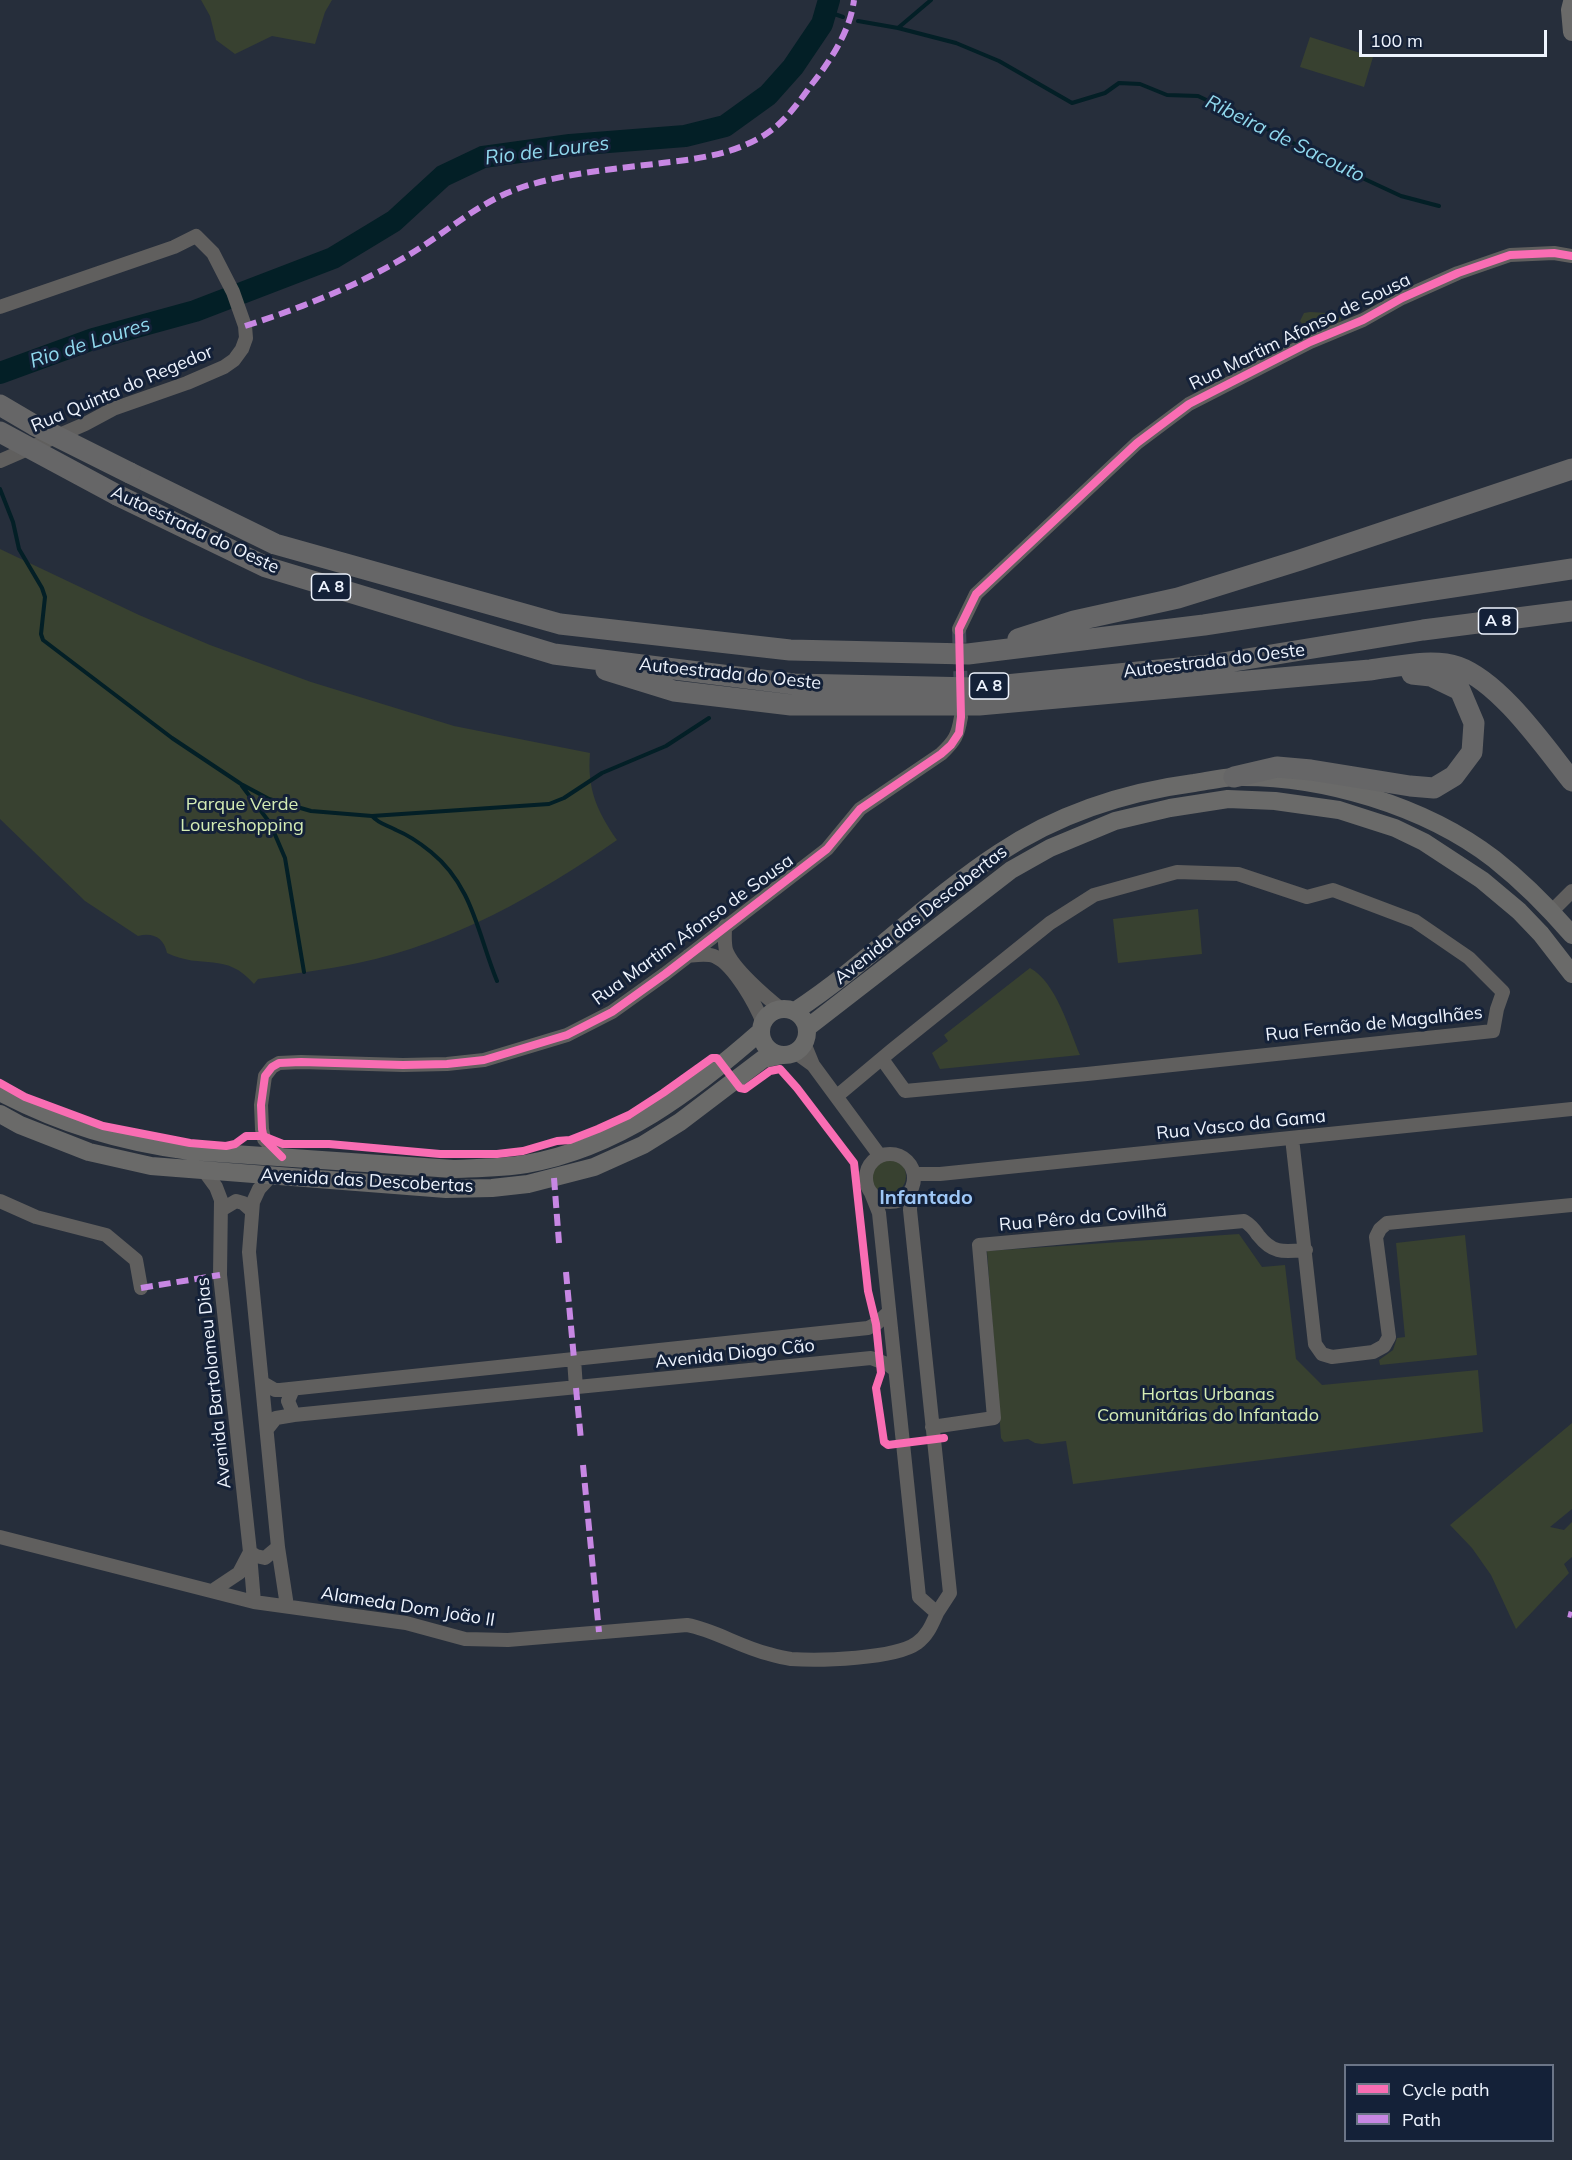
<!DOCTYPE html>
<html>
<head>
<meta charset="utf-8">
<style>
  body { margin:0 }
  #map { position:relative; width:1572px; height:2160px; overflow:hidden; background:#262e3b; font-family:Mulish,sans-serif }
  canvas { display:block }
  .legend { position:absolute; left:1344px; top:2064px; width:210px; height:78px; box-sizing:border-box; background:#142138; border:2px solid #6b7587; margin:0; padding:8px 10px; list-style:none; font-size:18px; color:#eef4fe }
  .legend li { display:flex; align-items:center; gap:12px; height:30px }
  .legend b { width:30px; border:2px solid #6b7587 }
  .scale { position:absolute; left:1359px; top:30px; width:188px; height:27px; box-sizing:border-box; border:3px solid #eef4fe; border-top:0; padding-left:8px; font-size:18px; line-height:21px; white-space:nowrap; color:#eef4fe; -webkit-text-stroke:4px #142138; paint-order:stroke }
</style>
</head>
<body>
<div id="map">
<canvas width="1572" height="2160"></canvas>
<ul class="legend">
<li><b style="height:8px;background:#f96db3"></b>Cycle path</li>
<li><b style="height:8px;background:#c787e3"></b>Path</li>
</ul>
<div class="scale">100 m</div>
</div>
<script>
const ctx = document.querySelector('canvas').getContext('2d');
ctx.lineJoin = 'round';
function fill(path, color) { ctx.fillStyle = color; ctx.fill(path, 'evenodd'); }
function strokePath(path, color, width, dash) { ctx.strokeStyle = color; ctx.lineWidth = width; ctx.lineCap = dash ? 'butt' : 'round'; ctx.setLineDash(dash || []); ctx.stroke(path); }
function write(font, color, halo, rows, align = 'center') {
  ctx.font = font + ' Mulish,sans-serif'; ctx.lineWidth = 6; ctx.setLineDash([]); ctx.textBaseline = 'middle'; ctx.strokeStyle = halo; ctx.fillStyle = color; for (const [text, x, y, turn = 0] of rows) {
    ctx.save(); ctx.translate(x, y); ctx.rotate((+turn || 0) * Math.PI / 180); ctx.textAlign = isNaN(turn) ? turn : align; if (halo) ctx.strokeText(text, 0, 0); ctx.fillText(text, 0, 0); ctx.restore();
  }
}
const green = new Path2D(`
  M 201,0 L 332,0 L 325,12 L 315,44 L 272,36 L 235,54 L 216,40 L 210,16 Z
  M 1310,37 L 1373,57 L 1364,87 L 1300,67 Z
  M 1310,312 L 1328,313 L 1341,318 L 1341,321 L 1323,331 L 1308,332 L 1300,321 L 1304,313 Z
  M 0,549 L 139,615 L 210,645 L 311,682 L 454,726 L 590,753 C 587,789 597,811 617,840 C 538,895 453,943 358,963 C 325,970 291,974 258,979 L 254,984 C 226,951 202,970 167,953 C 164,938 153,932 138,936 L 85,901 L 0,819 Z
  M 1198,909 L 1202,954 L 1118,963 L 1113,919 Z
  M 1030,968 C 1056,982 1069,1029 1080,1055 L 940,1069 L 932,1053 L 948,1041 L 944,1035 Z
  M870 1176a18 18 0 1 1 36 0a18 18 0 1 1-36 0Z
  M 1239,1234 L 1262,1267 L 1285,1265 L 1296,1359 L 1322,1385 L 1478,1370 L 1483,1432 L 1073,1484 L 1066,1441 L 1042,1444 L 1035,1443 L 1028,1439 L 1004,1442 L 1001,1438 L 987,1251 Z
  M 1465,1235 L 1477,1355 L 1380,1365 L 1379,1360 L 1393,1350 L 1397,1338 L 1405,1337 L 1396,1243 Z
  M 1572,1423 L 1572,1509 L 1550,1527 L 1564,1530 L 1572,1522 L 1572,1557 L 1564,1564 L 1569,1573 L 1516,1629 L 1491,1575 L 1472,1548 L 1450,1525 Z`);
const stream = new Path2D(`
  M 826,11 L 843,17
  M 858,21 L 898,28 L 931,0
  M 898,28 L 956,43 L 999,61 L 1072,103 L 1105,93 L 1119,83 L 1140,84 L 1167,95 L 1198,96 L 1269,130 L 1328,162 L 1401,196 L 1439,206
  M 0,489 L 13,522 L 19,549 L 42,588 L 45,597 L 41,634 L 43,640 L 172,738 L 241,784 L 269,799 L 311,811 L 372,816 L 549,804 L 564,798 L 602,773 L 666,746 L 709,718
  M 242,786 L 270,823 L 285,858 L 304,972
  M 372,816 C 379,824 387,825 396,830 C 408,835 420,843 431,852 C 473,886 478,935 497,981`);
const river = new Path2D(`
  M 0,373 L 93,339 L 195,311 L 333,258 L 394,221 L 443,176 L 483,157 L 570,145 L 685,136 L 725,126 L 768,95 L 793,67 L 822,24 L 829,0`);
const minorTunnel = new Path2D(`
  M 959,629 L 961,694`);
const minor = new Path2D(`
  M 0,307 L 174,247 L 196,236 L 213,253 L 233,292 L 245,326 L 246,338 L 242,349 L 234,360 L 224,367 L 187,383 L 113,409 L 85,424 L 0,461
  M 959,629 L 976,594 L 1137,443 L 1189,404 L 1310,342 L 1363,320 L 1402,298 L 1458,273 L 1510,255 L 1554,253 L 1572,256
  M 1552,911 L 1572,891
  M 725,926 C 725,934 724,942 726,950 C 732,968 766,997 781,1009
  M 688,956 C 697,955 708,953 716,957 C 734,965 756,1005 763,1023
  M 804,1043 L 813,1065 L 880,1156
  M 795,1052 L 813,1065
  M 837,1096 L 892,1050 L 1050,923 L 1094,895 L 1177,872 L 1238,874 L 1307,897 L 1333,890 L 1415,921 L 1469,958 L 1503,992 L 1497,1009 L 1493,1031 L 1087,1074 L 905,1091 L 882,1059
  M 1292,1138 L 1315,1344 L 1322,1354 L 1332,1357 L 1373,1352 L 1384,1346 L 1389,1337 L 1376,1237 L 1380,1229 L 1387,1223 L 1572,1205
  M866 1178a24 24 0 1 1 48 0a24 24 0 1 1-48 0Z
  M 282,1157 L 264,1139 L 262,1129 L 261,1105 L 265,1076 L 272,1067 L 279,1063 L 301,1062 L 403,1065 L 447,1064 L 484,1060 L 567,1035 L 612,1012 L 665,974 L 827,849 L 860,809 L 941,754 C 955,741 958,735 961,717
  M 205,1172 L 216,1187 L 221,1200 L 220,1275 L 250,1552 L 256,1556 L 265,1558 L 278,1547 L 249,1252 L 253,1202 L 259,1189 L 271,1176
  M 914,1174 L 940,1174 L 1572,1109
  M 871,1193 L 879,1213 L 919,1597 L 937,1613 L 950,1593 L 910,1210 L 911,1191
  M 0,1201 L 36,1217 L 106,1235 L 136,1260 L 141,1288
  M 221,1210 L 236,1201 L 243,1203 L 252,1211
  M 574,1359 L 576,1388
  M 263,1383 L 275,1390 L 280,1390 L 868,1328 L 876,1324 L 889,1312
  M 293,1389 L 288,1401 L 294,1415
  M 932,1427 L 994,1418 L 979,1245 L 1244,1221 C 1251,1225 1254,1229 1258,1235 C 1273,1254 1283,1252 1306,1250
  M 268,1428 L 276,1418 L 294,1415 L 871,1358 L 887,1364 L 895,1370
  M 0,1537 L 254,1602 L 406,1623 L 465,1639 L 508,1640 L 687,1625 C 715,1630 740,1647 769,1654 C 776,1656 784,1658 791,1659 C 819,1661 895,1659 917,1643 C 928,1635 932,1624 937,1613
  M 278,1547 L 287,1606
  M 250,1554 L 254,1602
  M 212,1591 L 239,1573 L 250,1552`);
const major = new Path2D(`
  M 1572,2 L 1570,10 L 1572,32
  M761 1032a23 23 0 1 1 46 0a23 23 0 1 1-46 0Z
  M 795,1011 C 867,964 927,900 999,853 C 1058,814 1125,792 1194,783 C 1207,781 1221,778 1234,777 C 1322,775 1425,806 1494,859 C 1523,882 1548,907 1572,935
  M 807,1028 L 1011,870 L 1050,848 L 1115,821 L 1170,808 L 1228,799 L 1275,801 L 1339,810 L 1395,828 L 1424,842 L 1482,880 L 1519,911 L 1541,934 L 1572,974
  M 0,1092 C 61,1124 121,1142 190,1151 L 453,1169 C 477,1168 502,1168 526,1164 C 618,1148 693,1091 761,1031
  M 0,1114 L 20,1125 L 89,1152 L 151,1166 L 446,1189 L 492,1188 L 528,1184 L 594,1167 L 643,1145 L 680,1122 L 763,1059 L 782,1055`);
const highway = new Path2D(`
  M 130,473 L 275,544 L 560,624 L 790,650 L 968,654 L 1204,625 L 1572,569
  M 117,495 L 266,567 L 554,654 L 794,684 L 975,688 L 1210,665 L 1423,630 L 1572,611
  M 1018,639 L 1074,621 L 1178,598 L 1300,560 L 1572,469
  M 606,670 L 674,691 L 791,705 L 979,705 L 1370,670 C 1396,667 1432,658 1458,667 C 1500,682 1544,746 1572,781
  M 1234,777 L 1277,767 L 1311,770 L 1410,786 L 1434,788 L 1454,776 L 1472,752 L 1474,723 L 1460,690 L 1431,676 L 1412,674`);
const highwayBridge = new Path2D(`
  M 0,405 L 34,425 L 130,473
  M 0,432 L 117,495`);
const quiet = new Path2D(`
  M 245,326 C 301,308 357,286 407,256 C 441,236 471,209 507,193 C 551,174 615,169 662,163 C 698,159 735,154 766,134 C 785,122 799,102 812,84 C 831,60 850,31 854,0
  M 554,1178 L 559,1243
  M 566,1272 L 574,1359
  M 141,1288 L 220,1275
  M 576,1388 L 581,1440
  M 583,1465 L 599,1632
  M 1568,1614 L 1572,1615`);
const cycleway = new Path2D(`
  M 0,1083 L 25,1097 L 103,1126 L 190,1143 L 226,1146 L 235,1144 L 246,1136 L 263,1136 L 283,1144 L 329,1144 L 440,1154 L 497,1154 L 523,1151 L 557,1141 L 570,1140 L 598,1129 L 629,1115 L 663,1093 L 712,1058 L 717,1058 L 740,1088 L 745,1089 L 770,1071 L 780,1069 L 797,1088 L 854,1163 L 868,1291 L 876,1324 L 881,1373 L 876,1388 L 884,1442 L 888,1445 L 944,1438
  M 282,1157 L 264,1139 L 262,1129 L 261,1105 L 265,1076 L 272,1067 L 279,1063 L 301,1062 L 403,1065 L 447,1064 L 484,1060 L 567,1035 L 612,1012 L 665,974 L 827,849 L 860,809 L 941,754 L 951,745 L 959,733 L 961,717 L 959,629 L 976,594 L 1137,443 L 1189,404 L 1310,342 L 1363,320 L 1402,298 L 1458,273 L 1510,255 L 1554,253 L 1572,256`);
const shields = [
  [331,587,39],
  [1498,621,39],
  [989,686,39]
];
const shieldNames = [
  ["A 8",331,587],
  ["A 8",1498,621],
  ["A 8",989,686]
];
const streetNames = [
  ["Rua Martim Afonso de Sousa",1300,332,-26],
  ["Rua Quinta do Regedor",122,389,-23],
  ["Autoestrada do Oeste",195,530,25],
  ["Autoestrada do Oeste",1214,661,-7],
  ["Autoestrada do Oeste",730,674,6],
  ["Avenida das Descobertas",921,915,-38],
  ["Rua Martim Afonso de Sousa",693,930,-36],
  ["Rua Fernão de Magalhães",1374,1024,-6],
  ["Rua Vasco da Gama",1241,1125,-6],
  ["Avenida das Descobertas",367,1181,3],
  ["Rua Pêro da Covilhã",1083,1218,-5],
  ["Avenida Diogo Cão",735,1354,-6],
  ["Avenida Bartolomeu Dias",214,1383,-96],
  ["Alameda Dom João II",408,1607,9]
];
const parkNames = [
  ["Parque Verde",242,805],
  ["Loureshopping",242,826],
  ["Hortas Urbanas",1208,1395],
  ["Comunitárias do Infantado",1208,1416]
];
const waterNames = [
  ["Ribeira de Sacouto",1285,139,26],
  ["Rio de Loures",547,151,-7],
  ["Rio de Loures",90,343,-18]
];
const neighbourhoodNames = [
  ["Infantado",926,1198]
];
fill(green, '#384130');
strokePath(stream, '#031f26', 4);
strokePath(river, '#031f26', 22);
strokePath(minorTunnel, '#444c58', 14, [14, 7]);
strokePath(minor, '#605f5e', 14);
strokePath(major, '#6a6a69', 18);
strokePath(highway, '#666667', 21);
strokePath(highwayBridge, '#666667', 21);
strokePath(quiet, '#c787e3', 6, [12, 6]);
strokePath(cycleway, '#f96db3', 8);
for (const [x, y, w] of shields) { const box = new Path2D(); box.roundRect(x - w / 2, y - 13, w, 26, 4.5); ctx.fillStyle = '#142138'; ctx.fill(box); strokePath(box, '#eef4fe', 1.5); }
write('bold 16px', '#eef4fe', null, shieldNames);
write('18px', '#eef4fe', '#142138', streetNames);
write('18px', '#d4ecb4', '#142138', parkNames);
write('italic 20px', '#90d8ed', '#142138', waterNames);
write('bold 20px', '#9ec7f6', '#142138', neighbourhoodNames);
</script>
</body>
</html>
